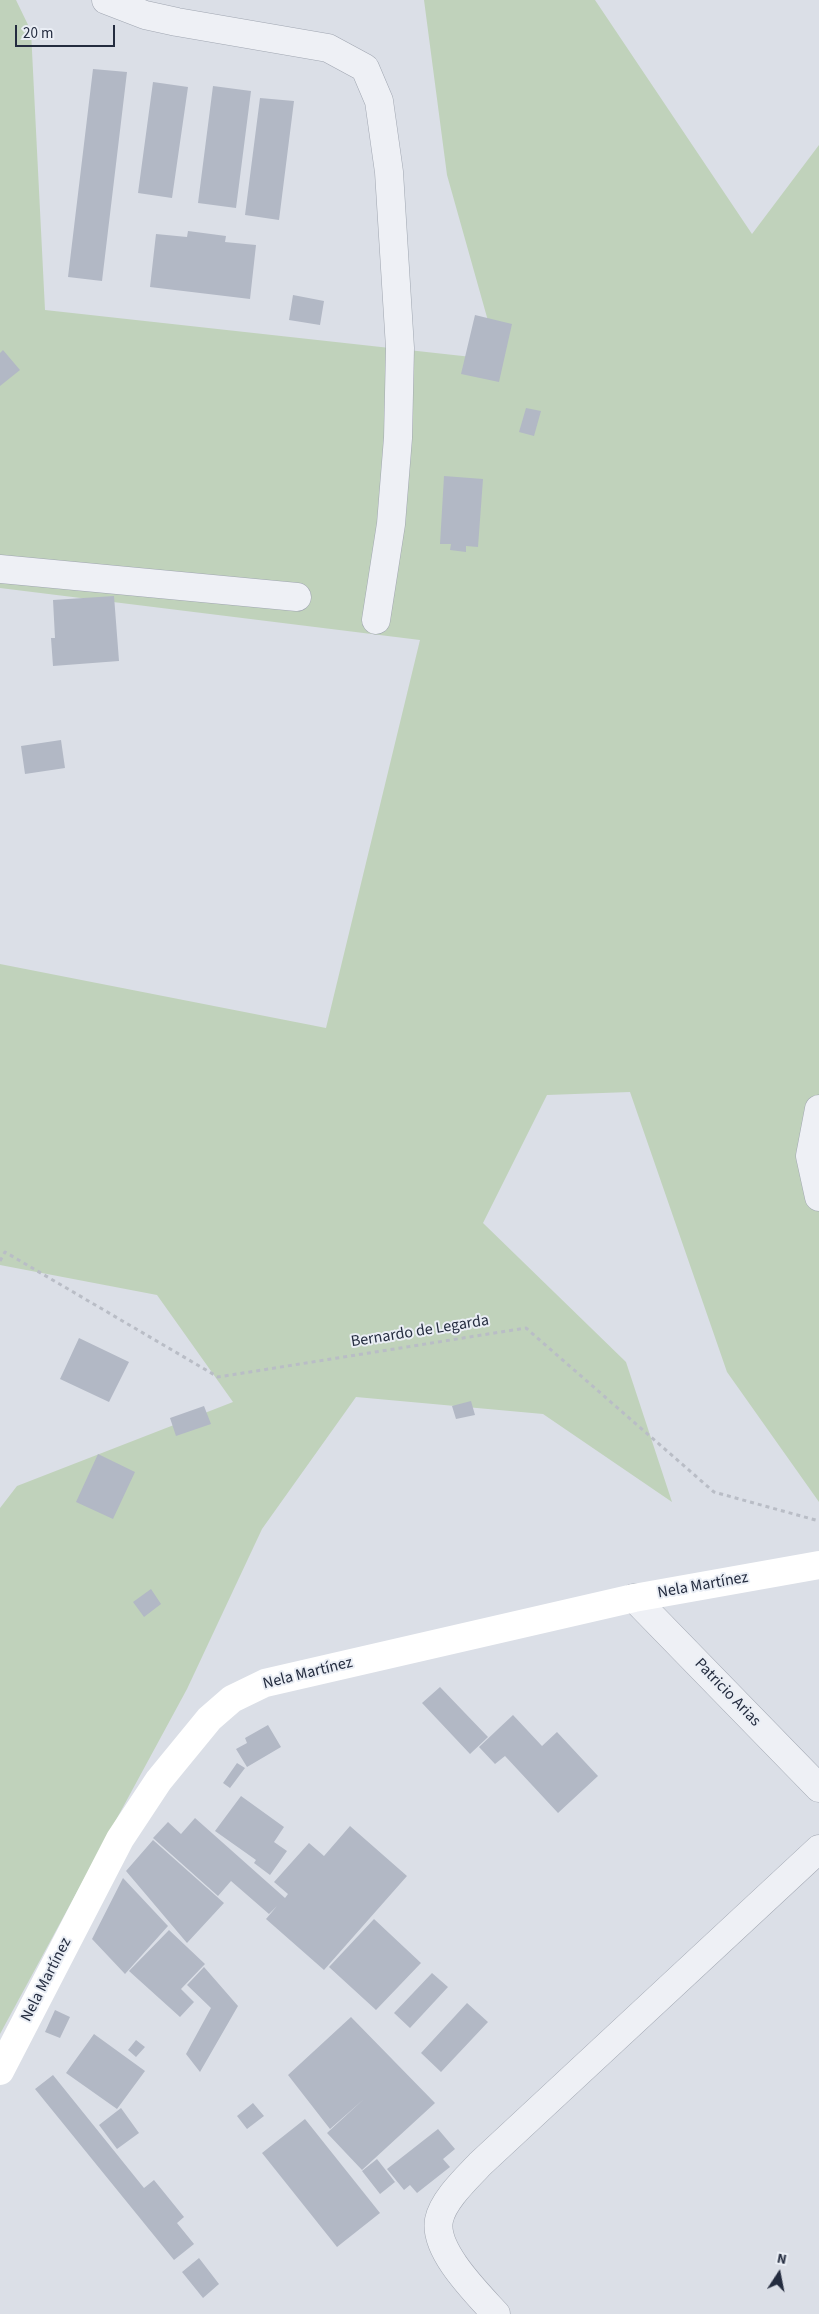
<!DOCTYPE html>
<html>
<head>
<meta charset="utf-8">
<style>
  body { margin:0 }
  #map { position:relative; width:819px; height:2314px; overflow:hidden; background:#dbdfe7; font-family:"Source Sans 3",sans-serif }
  canvas { display:block }
  .north { position:absolute; left:754px; top:2249px; width:50px; height:50px; -webkit-text-stroke:4px #eaeef5; paint-order:stroke; rotate:11deg; font-size:14px; font-weight:700; line-height:20px; text-align:center; color:#242c3f }
  .north::after { content:''; display:block; margin:auto; width:18px; height:22px; background:#242c3f; clip-path:polygon(50% 0,100% 100%,50% 72%,0 100%) }
  .scale { position:absolute; left:15px; top:25px; width:100px; height:22px; box-sizing:border-box; border:2px solid #242c3f; border-top:0; padding-left:6px; font-size:15px; line-height:18px; white-space:nowrap; color:#242c3f; -webkit-text-stroke:4px #eaeef5; paint-order:stroke }
</style>
</head>
<body>
<div id="map">
<canvas width="819" height="2314"></canvas>
<div class="north">N</div>
<div class="scale">20 m</div>
</div>
<script>
const ctx = document.querySelector('canvas').getContext('2d');
ctx.lineJoin = 'round';
function fill(path, color) { ctx.fillStyle = color; ctx.fill(path, 'evenodd'); }
function strokePath(path, color, width, dash) { ctx.strokeStyle = color; ctx.lineWidth = width; ctx.lineCap = dash ? 'butt' : 'round'; ctx.setLineDash(dash || []); ctx.stroke(path); }
function write(font, color, halo, rows, align = 'center') {
  ctx.font = font + ' "Source Sans 3",sans-serif'; ctx.lineWidth = 4; ctx.setLineDash([]); ctx.textBaseline = 'middle'; ctx.strokeStyle = halo; ctx.fillStyle = color; for (const [text, x, y, turn = 0] of rows) {
    ctx.save(); ctx.translate(x, y); ctx.rotate((+turn || 0) * Math.PI / 180); ctx.textAlign = isNaN(turn) ? turn : align; if (halo) ctx.strokeText(text, 0, 0); ctx.fillText(text, 0, 0); ctx.restore();
  }
}
const green = new Path2D(`
  M 0,0 L 16,0 L 31,31 L 45,310 L 499,360 L 447,175 L 424,0 L 595,0 L 752,234 L 819,145 L 819,1502 L 727,1372 L 630,1092 L 547,1095 L 483,1223 L 626,1362 L 672,1502 L 543,1414 L 356,1397 L 262,1529 L 187,1689 L 0,2034 L 0,1508 L 17,1486 L 233,1402 L 157,1295 L 0,1265 L 0,964 L 326,1028 L 420,640 L 0,588 Z`);
const building = new Path2D(`
  M 93,69 L 127,72 L 102,281 L 68,277 Z
  M 153,82 L 188,87 L 172,198 L 138,193 Z
  M 213,86 L 251,91 L 236,208 L 198,203 Z
  M 260,98 L 294,101 L 279,220 L 245,215 Z
  M 188,231 L 226,236 L 225,242 L 256,245 L 250,299 L 150,287 L 156,234 L 187,237 Z
  M 293,295 L 324,301 L 320,325 L 289,320 Z
  M 475,315 L 512,324 L 499,382 L 461,374 Z
  M 3,350 L 20,370 L 0,386 L 0,353 Z
  M 526,408 L 541,411 L 534,436 L 519,432 Z
  M 444,476 L 483,479 L 478,547 L 466,546 L 466,552 L 450,550 L 451,544 L 440,544 Z
  M 114,596 L 119,661 L 53,666 L 51,638 L 55,638 L 53,600 Z
  M 61,740 L 65,768 L 25,774 L 21,746 Z
  M 79,1338 L 129,1362 L 109,1402 L 60,1379 Z
  M 471,1401 L 475,1415 L 456,1419 L 452,1406 Z
  M 204,1406 L 211,1424 L 176,1436 L 170,1418 Z
  M 98,1454 L 135,1472 L 113,1519 L 76,1502 Z
  M 151,1589 L 161,1604 L 144,1617 L 133,1602 Z
  M 440,1687 L 488,1737 L 470,1754 L 422,1703 Z
  M 513,1715 L 542,1746 L 557,1732 L 598,1776 L 558,1813 L 505,1756 L 495,1764 L 479,1747 Z
  M 268,1725 L 281,1747 L 247,1767 L 236,1749 L 247,1743 L 245,1738 Z
  M 237,1763 L 245,1768 L 230,1788 L 223,1783 Z
  M 241,1796 L 284,1827 L 274,1842 L 287,1851 L 270,1875 L 254,1863 L 256,1860 L 215,1831 Z
  M 195,1818 L 285,1898 L 288,1894 L 274,1882 L 309,1843 L 324,1856 L 350,1826 L 407,1876 L 324,1970 L 266,1919 L 277,1906 L 269,1914 L 231,1881 L 218,1896 L 153,1838 L 168,1822 L 181,1834 Z
  M 153,1840 L 224,1903 L 187,1943 L 126,1871 Z
  M 123,1878 L 168,1926 L 125,1974 L 92,1939 Z
  M 374,1919 L 421,1963 L 376,2010 L 329,1967 Z
  M 169,1930 L 205,1964 L 181,1989 L 194,2002 L 180,2017 L 129,1971 Z
  M 204,1967 L 238,2006 L 200,2072 L 186,2054 L 211,2008 L 187,1985 Z
  M 432,1973 L 448,1987 L 410,2028 L 394,2013 Z
  M 467,2003 L 488,2022 L 441,2072 L 421,2053 Z
  M 55,2010 L 70,2017 L 60,2038 L 45,2032 Z
  M 351,2017 L 435,2103 L 362,2170 L 327,2133 L 364,2099 L 330,2129 L 288,2075 Z
  M 94,2034 L 145,2071 L 117,2109 L 66,2073 Z
  M 136,2040 L 145,2047 L 136,2057 L 128,2050 Z
  M 53,2075 L 144,2188 L 154,2180 L 184,2217 L 177,2223 L 194,2244 L 174,2260 L 35,2089 Z
  M 253,2103 L 264,2116 L 247,2129 L 237,2116 Z
  M 121,2108 L 139,2133 L 117,2149 L 99,2125 Z
  M 305,2119 L 380,2213 L 337,2247 L 262,2153 Z
  M 438,2129 L 455,2149 L 443,2159 L 450,2167 L 417,2193 L 410,2185 L 404,2190 L 387,2169 Z
  M 377,2159 L 395,2182 L 380,2194 L 362,2171 Z
  M 199,2258 L 219,2284 L 203,2298 L 182,2272 Z`);
const path = new Path2D(`
  M 0,1261 L 5,1252 L 218,1377 L 526,1328 L 714,1492 L 819,1521`);
const street = new Path2D(`
  M 106,0 L 145,15 L 177,22 L 328,48 L 365,68 L 379,101 L 389,172 L 400,348 L 398,438 L 391,524 L 376,620
  M 0,569 L 297,597
  M 819,1109 L 810,1156 L 819,1197
  M 634,1598 L 819,1788
  M 496,2314 C 477,2293 433,2250 439,2220 C 443,2200 467,2178 480,2164 L 819,1849`);
const secondary = new Path2D(`
  M 0,2071 L 120,1839 L 159,1780 L 209,1719 L 232,1699 L 265,1683 L 634,1598 L 819,1565`);
const streetNames = [
  ["Bernardo de Legarda",420,1332,-9],
  ["Nela Martínez",703,1586,-10],
  ["Nela Martínez",308,1674,-14],
  ["Patricio Arias",727,1693,46],
  ["Nela Martínez",47,1980,-63]
];
fill(green, '#c0d2bb');
fill(building, '#b2b8c5');
strokePath(street, '#a0a6b1', 29);
strokePath(path, '#b9bdc6', 3, [4, 4]);
strokePath(street, '#eef0f5', 28);
strokePath(secondary, '#fff', 28);
write('16px', '#242c3f', '#eaeef5', streetNames);
</script>
</body>
</html>
